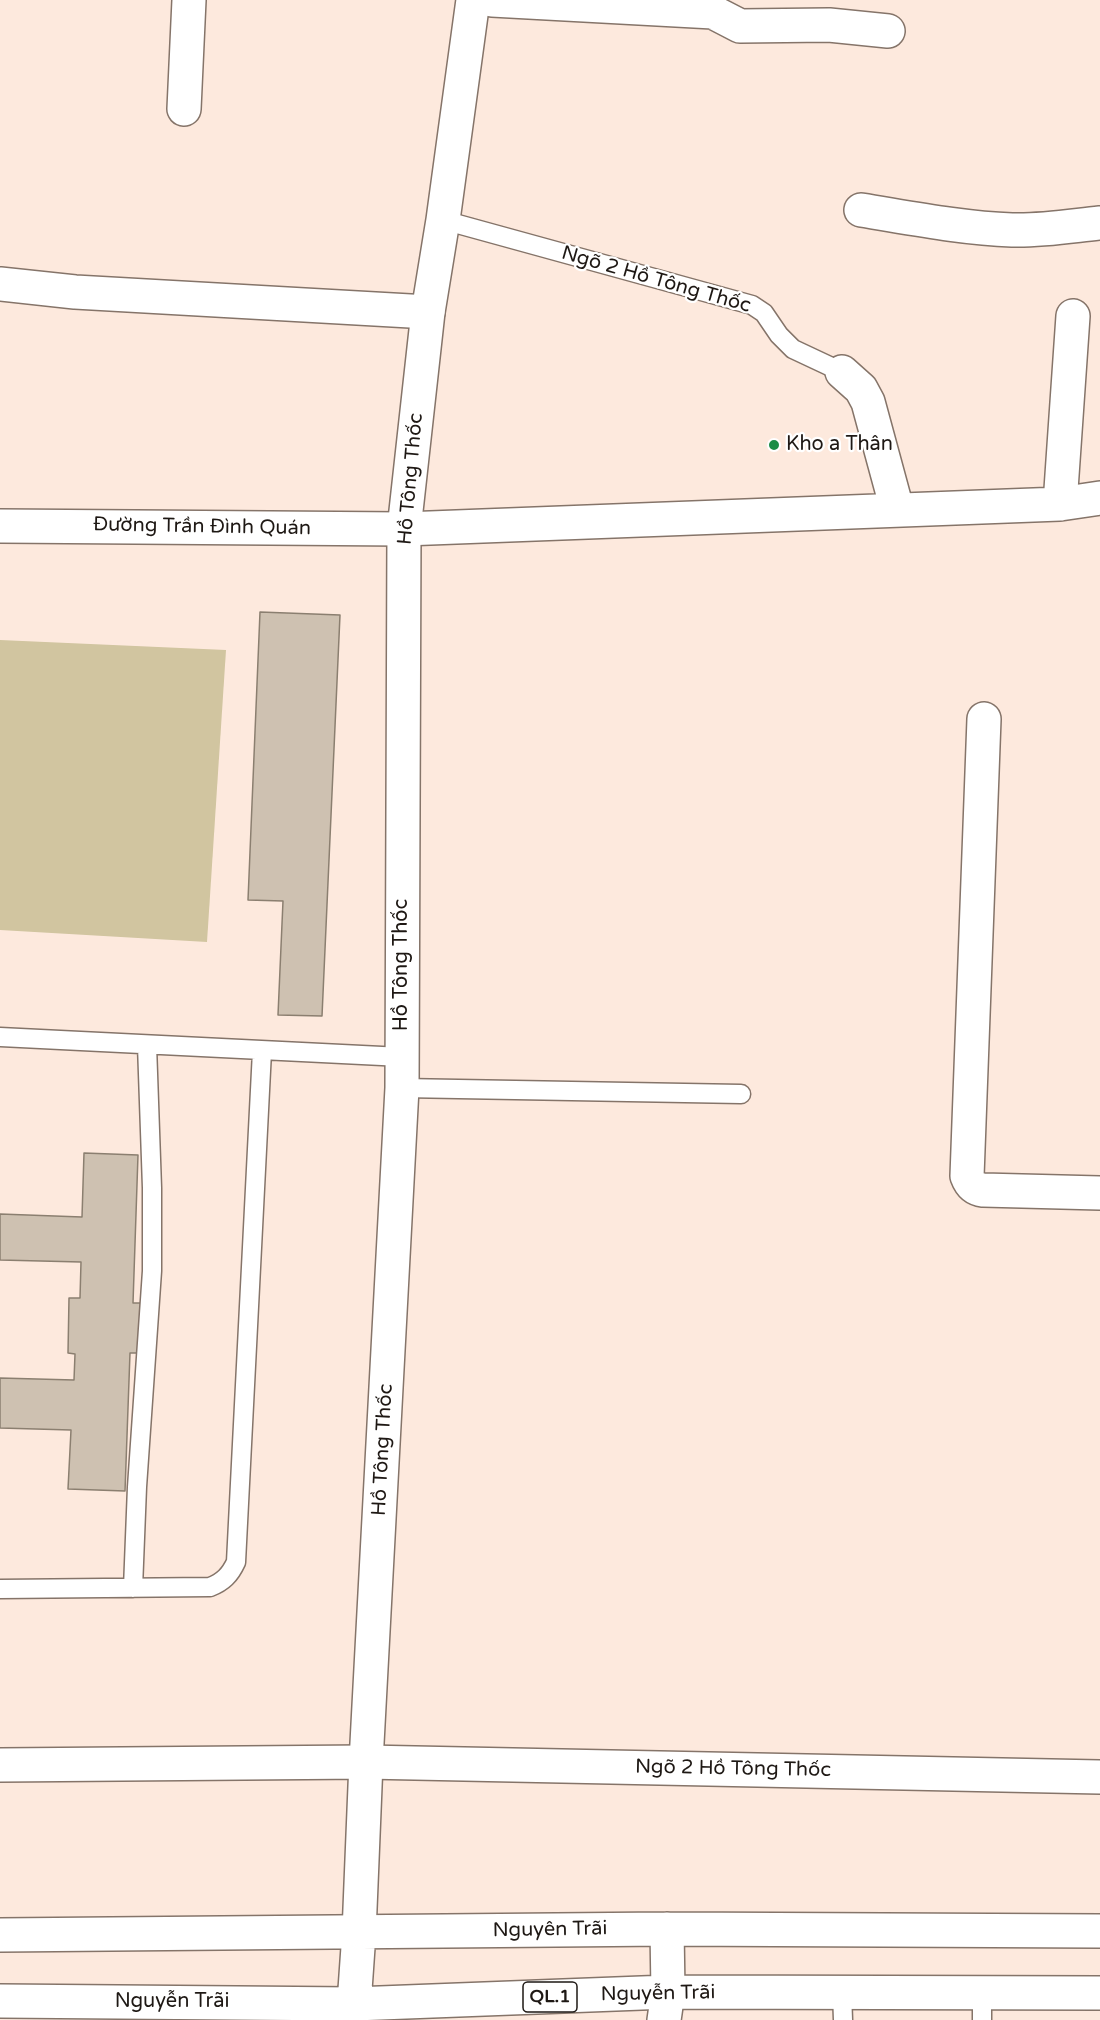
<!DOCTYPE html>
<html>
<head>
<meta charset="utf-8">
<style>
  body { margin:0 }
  canvas { display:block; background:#fde9dd }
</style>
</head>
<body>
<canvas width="1100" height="2020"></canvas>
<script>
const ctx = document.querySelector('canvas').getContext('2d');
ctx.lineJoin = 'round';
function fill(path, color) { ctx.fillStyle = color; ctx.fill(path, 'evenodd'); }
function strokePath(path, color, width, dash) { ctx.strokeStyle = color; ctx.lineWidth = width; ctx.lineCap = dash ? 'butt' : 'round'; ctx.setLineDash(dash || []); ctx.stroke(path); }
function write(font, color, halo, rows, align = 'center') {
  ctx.font = font + ' "Varela Round",sans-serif'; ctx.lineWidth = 4.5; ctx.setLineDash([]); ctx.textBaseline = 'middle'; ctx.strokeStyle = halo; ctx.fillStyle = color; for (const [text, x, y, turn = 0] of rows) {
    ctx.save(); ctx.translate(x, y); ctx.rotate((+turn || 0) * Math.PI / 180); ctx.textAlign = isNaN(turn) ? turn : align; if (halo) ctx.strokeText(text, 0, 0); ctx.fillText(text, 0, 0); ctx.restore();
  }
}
const green = new Path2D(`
  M 0,640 L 226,650 L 207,942 L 0,930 Z`);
const building = new Path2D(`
  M 260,612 L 340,615 L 322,1016 L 278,1015 L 283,901 L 248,900 Z
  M 84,1153 L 138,1155 L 133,1303 L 141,1303 L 139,1353 L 130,1353 L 125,1491 L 68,1489 L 71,1430 L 0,1428 L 0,1378 L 74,1380 L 75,1354 L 68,1353 L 69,1298 L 80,1298 L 81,1262 L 0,1260 L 0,1214 L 82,1217 Z`);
const service = new Path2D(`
  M 443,220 L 752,305 L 764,313 L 779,335 L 793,349 L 842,372
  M 0,1037 L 402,1057
  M 402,1088 L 741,1094
  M 133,1588 L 137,1487 L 152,1271 L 152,1188 L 147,1045
  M 0,1589 L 210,1587 C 223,1582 230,1575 236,1562 L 262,1051
  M 842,1992 L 843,2020
  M 982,1993 L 982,2020`);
const minor = new Path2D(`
  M 492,0 L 713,12 L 740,26 L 829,25 L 888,31
  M 184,109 L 189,0
  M 861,210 C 911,218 962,228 1012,230 C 1042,231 1071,226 1100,223
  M 0,284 L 75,292 L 428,312
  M 842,372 L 861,389 L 868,402 L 897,509
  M 1060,504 L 1073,316
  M 0,526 L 404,529 L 1060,504 L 1100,498
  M 984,719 L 967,1176 C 970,1184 974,1189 983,1190 L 1100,1193
  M 0,1765 L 366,1762 L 1100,1777`);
const tertiary = new Path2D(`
  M 359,1933 L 366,1762 L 402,1088 L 404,529 L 428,312 L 443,220 L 473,0
  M 664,2020 L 668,1992`);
const primary = new Path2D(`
  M 667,1929 L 668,1992
  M 0,1935 L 667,1929 L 1100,1931
  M 0,2001 L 354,2004 L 668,1992 L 1100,1993
  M 354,2004 L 359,1933`);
const markers = [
  [774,445,6,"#1a8c46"]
];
const shields = [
  [550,1997,54]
];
const shieldNames = [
  ["QL.1",550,1997]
];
const streetNames = [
  ["Ngõ 2 Hồ Tông Thốc",656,280,16],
  ["Hồ Tông Thốc",411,479,-85],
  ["Đường Trần Đình Quán",202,527,1],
  ["Hồ Tông Thốc",402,965,-90],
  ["Hồ Tông Thốc",383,1450,-87],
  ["Ngõ 2 Hồ Tông Thốc",733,1769,1],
  ["Nguyên Trãi",550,1930,-1],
  ["Nguyễn Trãi",658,1994,-1],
  ["Nguyễn Trãi",172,2002]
];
const poiNames = [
  ["Kho a Thân",786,445]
];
fill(green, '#d1c5a0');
fill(building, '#cec1b1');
strokePath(building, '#8b7f70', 1.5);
strokePath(service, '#857469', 21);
strokePath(minor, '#857469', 36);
strokePath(tertiary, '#857469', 36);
strokePath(primary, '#857469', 36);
strokePath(service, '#fff', 18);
strokePath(minor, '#fff', 33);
strokePath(tertiary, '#fff', 33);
strokePath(primary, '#fff', 33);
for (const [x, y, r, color] of markers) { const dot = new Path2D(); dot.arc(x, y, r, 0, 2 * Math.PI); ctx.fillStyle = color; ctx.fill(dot); strokePath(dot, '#fff', 2); }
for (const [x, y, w] of shields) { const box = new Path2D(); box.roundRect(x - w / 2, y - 15, w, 30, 4.5); ctx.fillStyle = '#fff'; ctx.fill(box); strokePath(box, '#1e1814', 1.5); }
write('bold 18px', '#1e1814', null, shieldNames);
write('20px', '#1e1814', '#fff', streetNames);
write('20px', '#1e1814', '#fff', poiNames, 'left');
</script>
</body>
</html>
